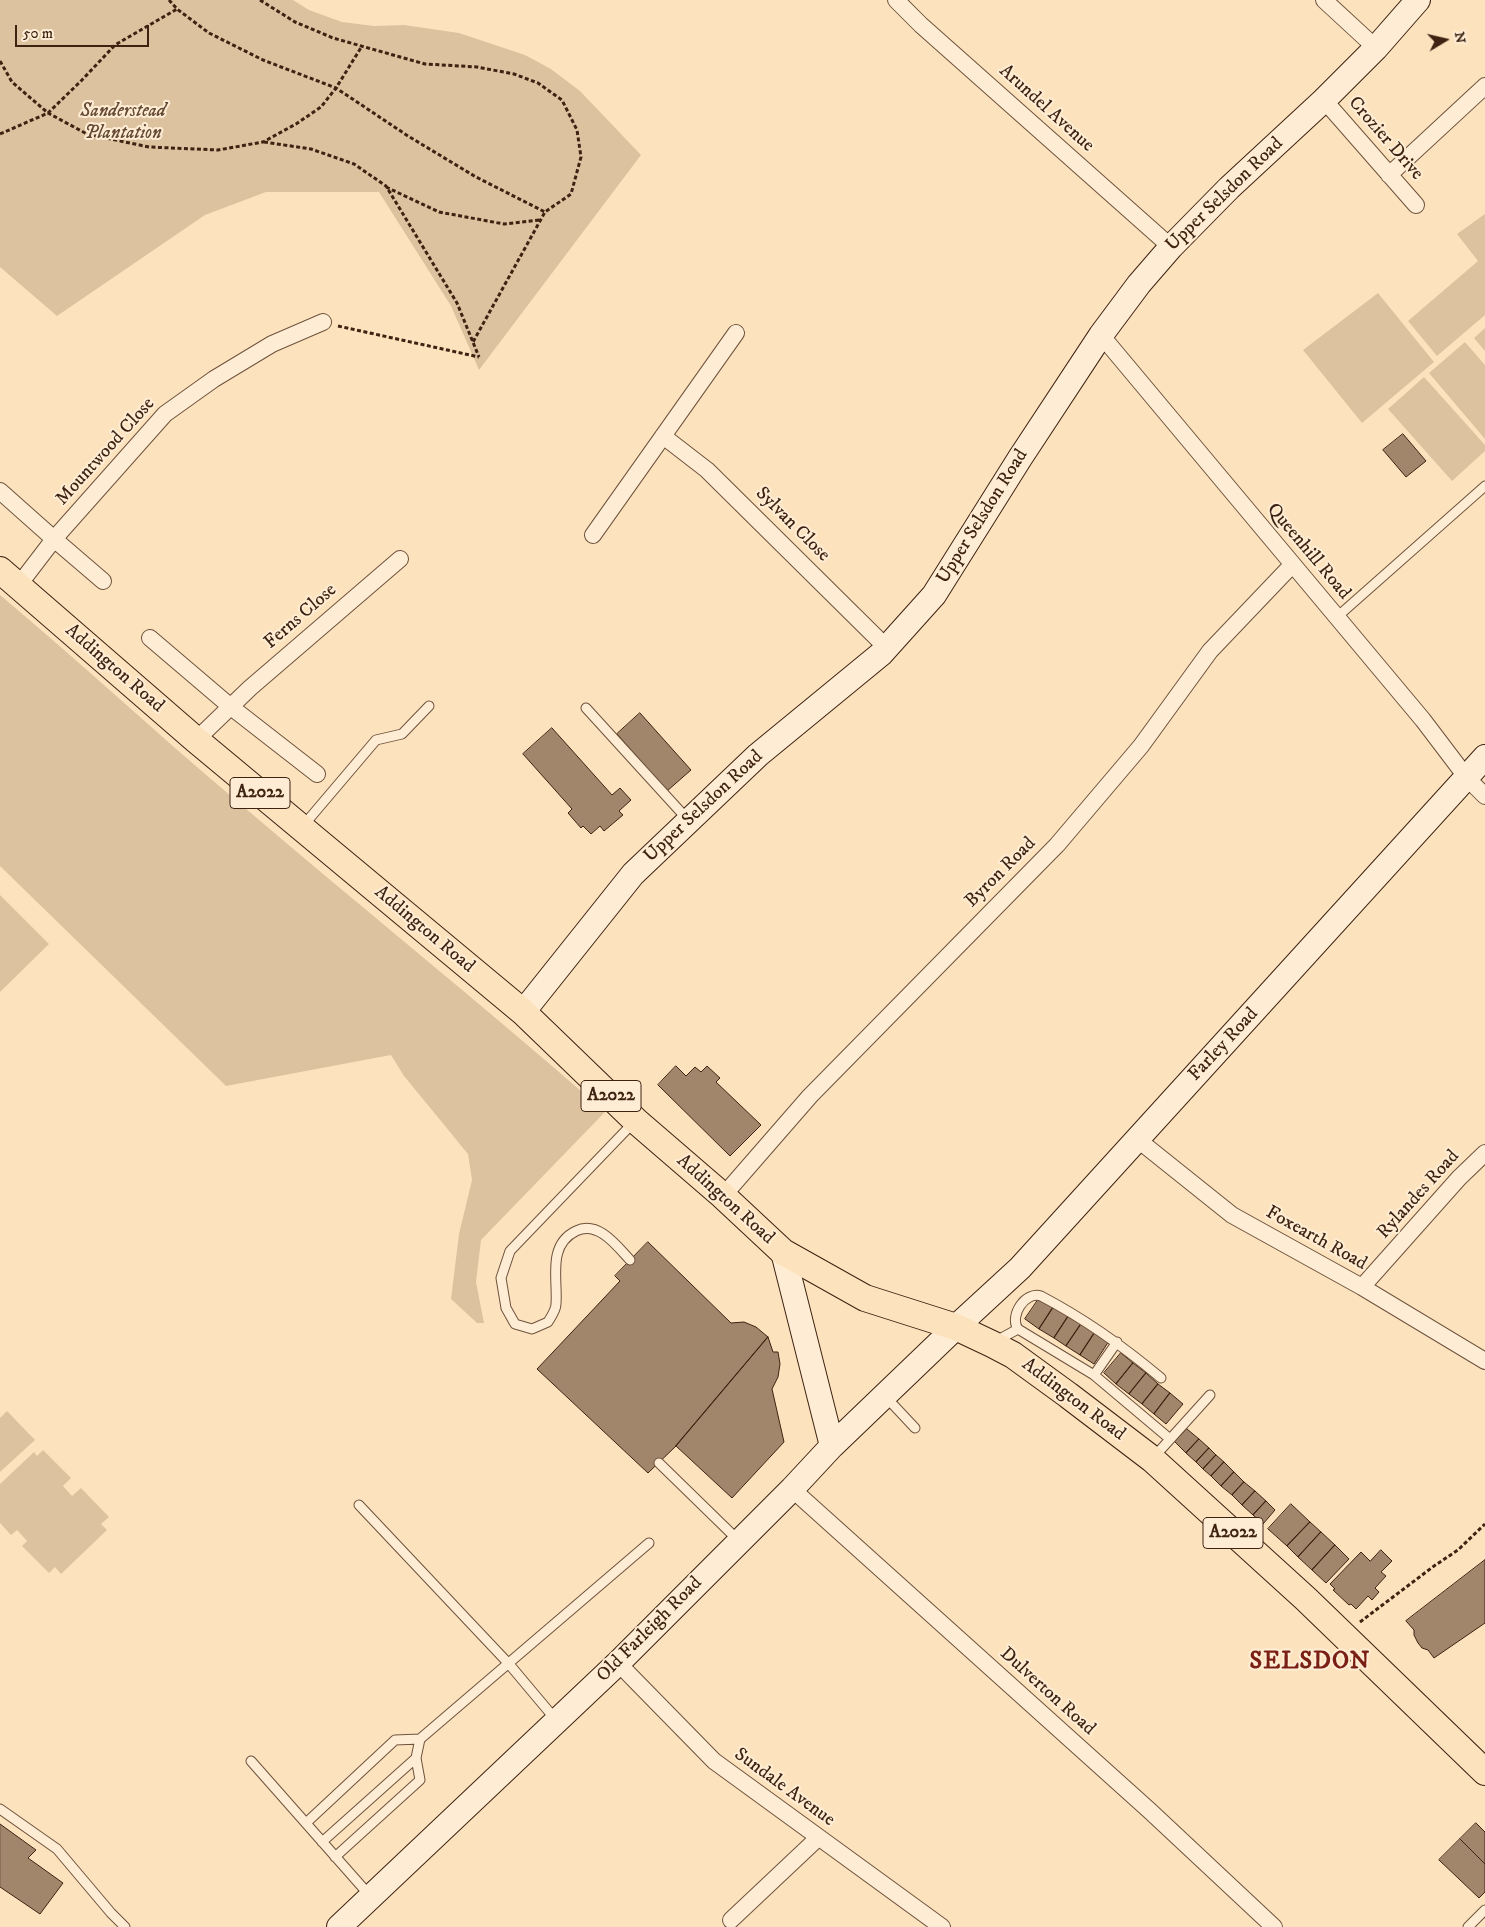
<!DOCTYPE html>
<html>
<head>
<meta charset="utf-8">
<style>
  body { margin:0 }
  #map { position:relative; width:1485px; height:1927px; overflow:hidden; background:#fde3bd; font-family:"IM FELL DW Pica",serif }
  canvas { display:block }
  .north { position:absolute; left:1420px; top:15px; width:50px; height:50px; -webkit-text-stroke:4px #feedd4; paint-order:stroke; rotate:81deg; font-size:14px; font-weight:700; line-height:20px; text-align:center; color:#3e2212 }
  .north::after { content:''; display:block; margin:auto; width:18px; height:22px; background:#3e2212; clip-path:polygon(50% 0,100% 100%,50% 72%,0 100%) }
  .scale { position:absolute; left:15px; top:25px; width:134px; height:22px; box-sizing:border-box; border:2px solid #3e2212; border-top:0; padding-left:6px; font-size:15px; line-height:18px; white-space:nowrap; color:#3e2212; -webkit-text-stroke:4px #feedd4; paint-order:stroke }
</style>
</head>
<body>
<div id="map">
<canvas width="1485" height="1927"></canvas>
<div class="north">N</div>
<div class="scale">50 m</div>
</div>
<script>
const ctx = document.querySelector('canvas').getContext('2d');
ctx.lineJoin = 'round';
function fill(path, color) { ctx.fillStyle = color; ctx.fill(path, 'evenodd'); }
function strokePath(path, color, width, dash) { ctx.strokeStyle = color; ctx.lineWidth = width; ctx.lineCap = dash ? 'butt' : 'round'; ctx.setLineDash(dash || []); ctx.stroke(path); }
function write(font, color, halo, rows, align = 'center') {
  ctx.font = font + ' "IM FELL DW Pica",serif'; ctx.lineWidth = 4; ctx.setLineDash([]); ctx.textBaseline = 'middle'; ctx.strokeStyle = halo; ctx.fillStyle = color; for (const [text, x, y, turn = 0] of rows) {
    ctx.save(); ctx.translate(x, y); ctx.rotate((+turn || 0) * Math.PI / 180); ctx.textAlign = isNaN(turn) ? turn : align; if (halo) ctx.strokeText(text, 0, 0); ctx.fillText(text, 0, 0); ctx.restore();
  }
}
const green = new Path2D(`
  M 0,0 L 293,0 L 309,10 L 342,22 L 374,26 L 404,25 L 459,33 L 525,55 L 551,69 L 580,91 L 641,155 L 479,370 L 451,306 L 379,192 L 266,192 L 205,215 L 57,316 L 0,267 Z
  M 1485,214 L 1485,315 L 1437,356 L 1408,321 L 1478,261 L 1457,234 Z
  M 1378,293 L 1434,362 L 1362,423 L 1303,350 Z
  M 1485,328 L 1485,351 L 1474,338 Z
  M 1465,342 L 1485,365 L 1485,439 L 1429,373 Z
  M 1424,377 L 1485,445 L 1485,451 L 1452,481 L 1388,409 Z
  M 0,595 C 79,661 154,731 232,797 C 356,903 483,1005 605,1112 L 481,1240 L 476,1282 L 484,1323 L 477,1323 L 451,1299 L 459,1234 L 472,1180 L 468,1154 L 404,1076 L 391,1055 L 226,1086 L 0,866 Z
  M 0,895 L 49,944 L 0,992 Z
  M 7,1411 L 35,1440 L 0,1472 L 0,1418 Z
  M 43,1450 L 71,1478 L 63,1486 L 72,1496 L 81,1488 L 109,1517 L 101,1524 L 107,1530 L 61,1574 L 55,1567 L 49,1573 L 22,1546 L 27,1541 L 17,1530 L 11,1535 L 0,1523 L 0,1484 L 34,1452 L 37,1456 Z`);
const building = new Path2D(`
  M 1403,434 L 1426,461 L 1406,477 L 1383,450 Z
  M 640,713 L 691,770 L 667,791 L 617,734 Z
  M 552,728 L 612,795 L 620,788 L 631,800 L 619,811 L 623,815 L 604,831 L 600,826 L 591,834 L 583,826 L 581,828 L 568,813 L 572,809 L 523,754 Z
  M 676,1066 L 686,1076 L 695,1067 L 701,1072 L 707,1066 L 720,1078 L 716,1082 L 761,1125 L 730,1156 L 658,1085 Z
  M 648,1242 L 731,1323 L 744,1322 L 756,1327 L 768,1337 L 676,1446 L 648,1473 L 537,1369 L 620,1281 L 615,1276 Z
  M 1040,1297 L 1054,1306 L 1039,1329 L 1025,1319 Z
  M 1054,1306 L 1069,1315 L 1054,1338 L 1039,1329 Z
  M 1069,1315 L 1081,1324 L 1066,1346 L 1054,1338 Z
  M 1081,1324 L 1095,1332 L 1080,1355 L 1066,1346 Z
  M 1095,1332 L 1109,1341 L 1094,1364 L 1080,1355 Z
  M 768,1337 L 773,1352 L 778,1352 L 780,1364 L 778,1377 L 772,1389 L 784,1442 L 732,1498 L 676,1446 Z
  M 1121,1353 L 1133,1363 L 1116,1384 L 1104,1373 Z
  M 1133,1363 L 1146,1373 L 1129,1394 L 1116,1384 Z
  M 1146,1373 L 1158,1384 L 1142,1404 L 1129,1394 Z
  M 1158,1384 L 1170,1393 L 1154,1414 L 1142,1404 Z
  M 1170,1393 L 1183,1404 L 1166,1424 L 1154,1414 Z
  M 1187,1429 L 1199,1439 L 1186,1453 L 1175,1442 Z
  M 1199,1439 L 1209,1448 L 1196,1462 L 1186,1453 Z
  M 1209,1448 L 1216,1455 L 1203,1469 L 1196,1462 Z
  M 1216,1455 L 1224,1462 L 1211,1476 L 1203,1469 Z
  M 1224,1462 L 1234,1472 L 1221,1486 L 1211,1476 Z
  M 1234,1472 L 1244,1482 L 1232,1495 L 1221,1486 Z
  M 1244,1482 L 1255,1491 L 1242,1505 L 1232,1495 Z
  M 1255,1491 L 1266,1501 L 1253,1515 L 1242,1505 Z
  M 1266,1501 L 1275,1510 L 1263,1524 L 1253,1515 Z
  M 1291,1504 L 1310,1522 L 1287,1546 L 1268,1529 Z
  M 1310,1522 L 1321,1532 L 1298,1557 L 1287,1546 Z
  M 1321,1532 L 1335,1545 L 1312,1570 L 1298,1557 Z
  M 1335,1545 L 1349,1559 L 1326,1583 L 1312,1570 Z
  M 1381,1550 L 1392,1561 L 1381,1572 L 1386,1576 L 1375,1588 L 1379,1592 L 1372,1600 L 1368,1596 L 1356,1609 L 1351,1604 L 1349,1605 L 1333,1590 L 1335,1589 L 1330,1584 L 1361,1552 L 1370,1561 Z
  M 1485,1560 L 1485,1623 L 1434,1658 L 1428,1650 L 1422,1648 L 1418,1643 L 1414,1635 L 1414,1630 L 1406,1621 Z
  M 1476,1823 L 1485,1832 L 1485,1864 L 1460,1839 Z
  M 0,1824 L 36,1850 L 28,1858 L 63,1883 L 40,1914 L 0,1887 Z
  M 1460,1839 L 1485,1864 L 1485,1892 L 1479,1898 L 1439,1860 Z`);
const path = new Path2D(`
  M 169,0 L 177,9 L 209,33 L 263,60 L 336,88 L 408,136 L 476,177 L 545,212
  M 260,0 L 295,22 L 333,38 L 425,64 L 477,67 L 514,74 L 538,83 L 562,100 L 577,130 L 581,157 L 571,194 L 545,212 L 473,342
  M 0,61 L 12,82 L 48,113 L 82,80 L 115,45 L 177,9
  M 0,134 L 48,113 L 87,134 L 149,147 L 218,150 L 263,142 L 296,124 L 321,107 L 336,88 L 362,46
  M 264,142 L 311,149 L 354,164 L 386,186 L 457,303 L 479,357
  M 386,187 L 439,212 L 504,224 L 540,220
  M 338,326 L 479,357
  M 1360,1622 L 1434,1566 L 1458,1550 L 1485,1524`);
const lane = new Path2D(`
  M 1337,617 L 1485,486
  M 586,708 L 689,821
  M 303,826 L 376,740 L 402,734 L 429,706
  M 630,1260 C 617,1246 598,1220 576,1231 C 547,1245 558,1279 556,1304 C 556,1310 551,1317 548,1322 L 532,1329 L 515,1324 L 506,1308 L 501,1278 L 510,1251 L 634,1122
  M 996,1341 L 1018,1329
  M 1094,1375 L 1117,1342
  M 1161,1378 C 1123,1346 1085,1319 1041,1296 C 1025,1291 1009,1316 1018,1329 L 1094,1375 L 1170,1439
  M 885,1396 L 915,1428
  M 1154,1457 L 1210,1395
  M 659,1463 L 739,1541
  M 359,1505 L 509,1664 L 556,1720
  M 251,1761 L 371,1897
  M 0,1809 L 57,1849 L 111,1913 L 125,1927
  M 306,1823 L 395,1740 L 420,1739
  M 322,1842 L 416,1758 L 420,1739 L 649,1543
  M 335,1857 L 420,1780 L 416,1758
  M 1468,1927 L 1485,1910`);
const street = new Path2D(`
  M 896,0 L 921,25 L 1171,247
  M 1324,0 L 1376,48
  M 1324,100 L 1416,205
  M 1389,175 L 1485,86
  M 1101,335 L 1423,720 L 1467,778 L 1485,796
  M 663,436 L 707,470 L 887,648
  M 0,491 L 54,539 L 103,581
  M 593,535 L 736,333
  M 18,586 L 54,539 L 165,414 L 214,379 L 272,344 L 323,322
  M 150,638 L 231,707 L 317,774
  M 196,740 L 250,688 L 400,559
  M 1137,1139 L 1232,1215 L 1362,1287 L 1485,1361
  M 723,1196 L 810,1096 L 1057,845 L 1141,746 L 1210,651 L 1292,565
  M 1362,1287 L 1459,1178 L 1485,1153
  M 792,1489 L 1150,1811 L 1274,1927
  M 618,1663 L 714,1761 L 942,1927
  M 731,1920 L 818,1838`);
const secondary = new Path2D(`
  M 523,1012 L 633,874 L 758,755 L 881,654 L 934,595 L 1020,458 L 1101,335 L 1139,284 L 1171,247 L 1229,188 L 1324,100 L 1376,48 L 1418,0
  M 783,1252 L 832,1446
  M 339,1927 L 618,1663 L 792,1489 L 832,1446 L 956,1327 L 1020,1268 L 1485,757`);
const primary = new Path2D(`
  M 0,570 L 196,740 L 523,1012 L 636,1121 L 723,1196 L 783,1252 L 865,1298 L 956,1327 L 992,1344 L 1013,1355 L 1068,1395 L 1152,1459 L 1306,1599 L 1485,1772`);
const shields = [
  [260,793,60],
  [611,1096,60],
  [1233,1533,60]
];
const shieldNames = [
  ["A2022",260,793],
  ["A2022",611,1096],
  ["A2022",1233,1533]
];
const streetNames = [
  ["Arundel Avenue",1046,109,42],
  ["Crozier Drive",1385,139,49],
  ["Upper Selsdon Road",1225,195,-44],
  ["Mountwood Close",106,452,-48],
  ["Upper Selsdon Road",983,517,-58],
  ["Sylvan Close",792,525,45],
  ["Queenhill Road",1308,552,50],
  ["Ferns Close",301,617,-41],
  ["Addington Road",114,669,41],
  ["Upper Selsdon Road",704,807,-43],
  ["Byron Road",1001,873,-45],
  ["Addington Road",424,930,40],
  ["Farley Road",1224,1045,-47],
  ["Rylandes Road",1419,1195,-48],
  ["Addington Road",725,1200,42],
  ["Foxearth Road",1316,1239,29],
  ["Addington Road",1073,1400,37],
  ["Old Farleigh Road",650,1630,-45],
  ["Dulverton Road",1047,1692,42],
  ["Sundale Avenue",784,1788,36]
];
const parkNames = [
  ["Sanderstead",123,112],
  ["Plantation",123,134]
];
const districtNames = [
  ["SELSDON",1310,1663]
];
fill(green, '#ddc2a0');
fill(building, '#a1866b');
strokePath(building, '#3e2212', 1);
strokePath(lane, '#6e523d', 11);
strokePath(street, '#6e523d', 18);
strokePath(secondary, '#3e2212', 26);
strokePath(primary, '#3e2212', 28);
strokePath(path, '#3e2212', 3, [4, 2.5]);
strokePath(lane, '#feedd4', 9);
strokePath(street, '#feedd4', 16);
strokePath(secondary, '#feedd4', 24);
strokePath(primary, '#fde3bd', 26);
for (const [x, y, w] of shields) { const box = new Path2D(); box.roundRect(x - w / 2, y - 15.5, w, 31, 4); ctx.fillStyle = '#feedd4'; ctx.fill(box); strokePath(box, '#3e2212', 1); }
write('bold 18px', '#3e2212', null, shieldNames);
write('19px', '#3e2212', '#feedd4', streetNames);
write('italic 19px', '#664a36', '#feedd4', parkNames);
ctx.letterSpacing = '1px';
write('bold 24px', '#7a1f14', '#feedd4', districtNames);
ctx.letterSpacing = '0px';
</script>
</body>
</html>
